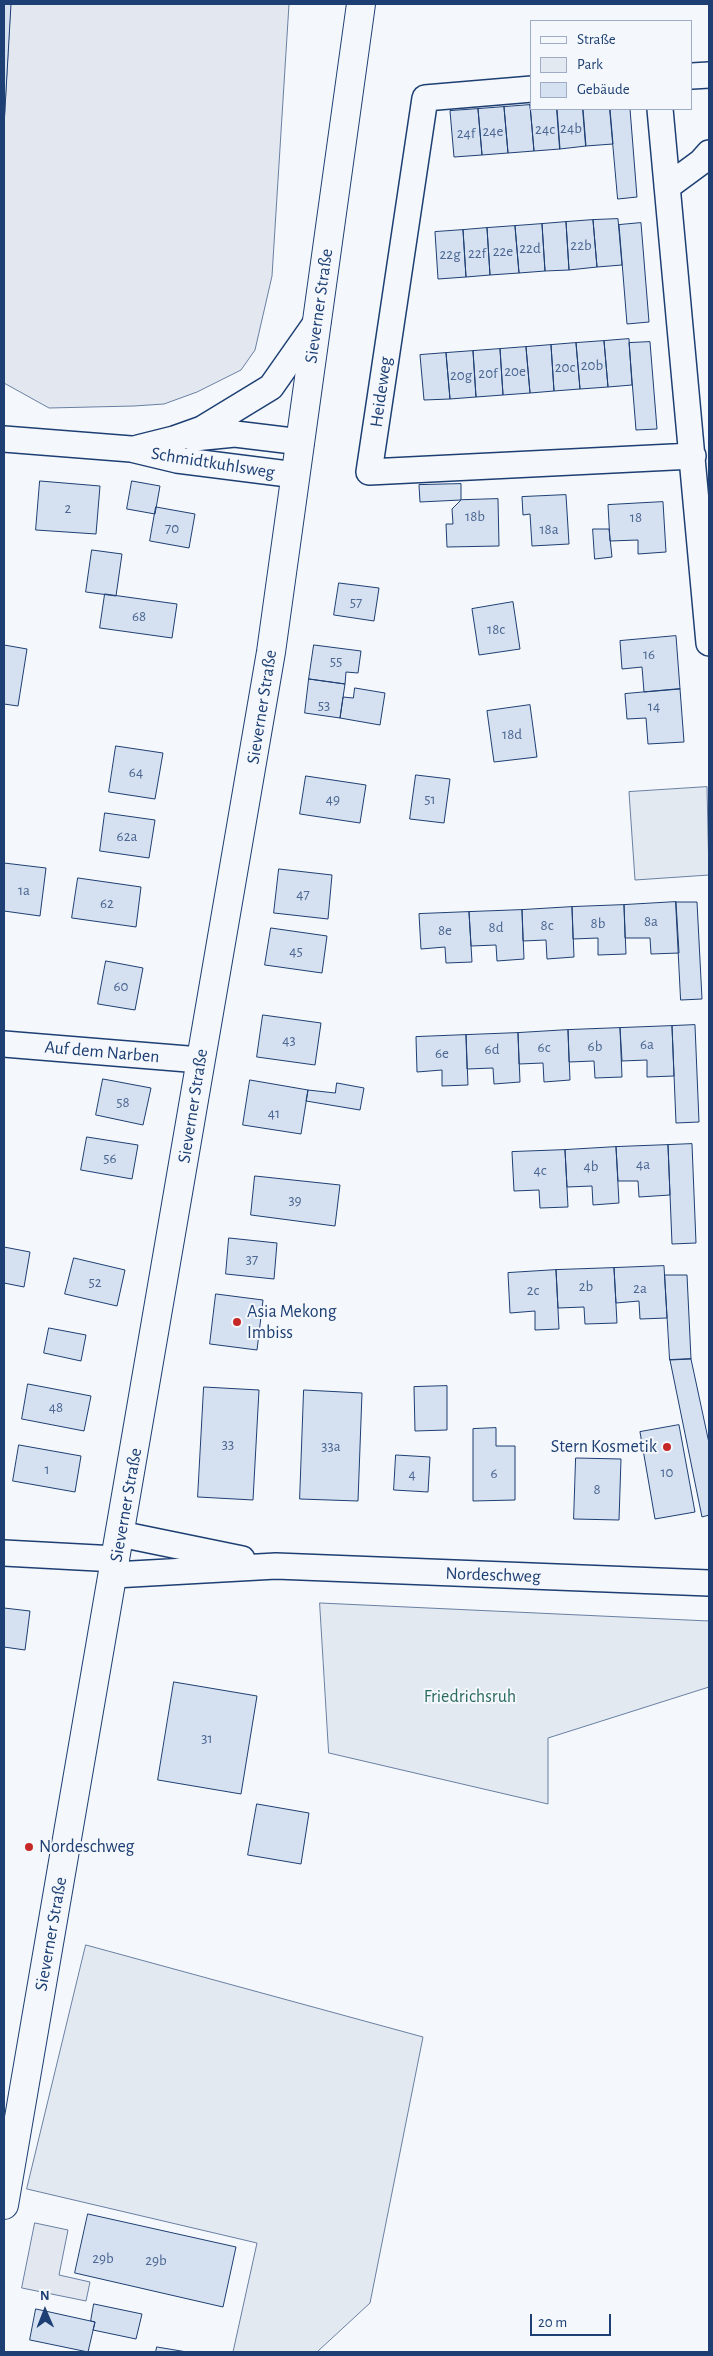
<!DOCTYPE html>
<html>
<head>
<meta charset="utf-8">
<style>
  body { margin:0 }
  #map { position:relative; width:713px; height:2356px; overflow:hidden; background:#f4f7fb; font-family:"Alegreya Sans",sans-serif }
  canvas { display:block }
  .frame { position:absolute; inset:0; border:5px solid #1d3f73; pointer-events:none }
  .legend { position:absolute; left:530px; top:20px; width:162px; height:90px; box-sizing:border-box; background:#f4f7fb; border:1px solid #9eadc5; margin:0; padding:6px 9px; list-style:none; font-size:15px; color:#1d3f73 }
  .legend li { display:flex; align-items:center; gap:10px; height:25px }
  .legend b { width:25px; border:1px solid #9eadc5 }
  .north { position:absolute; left:20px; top:2286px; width:50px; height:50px; -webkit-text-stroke:4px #f4f7fb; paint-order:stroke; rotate:359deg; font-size:14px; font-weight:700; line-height:20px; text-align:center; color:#1d3f73 }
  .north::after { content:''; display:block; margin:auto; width:18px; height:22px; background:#1d3f73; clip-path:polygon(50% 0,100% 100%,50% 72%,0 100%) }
  .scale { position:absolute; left:530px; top:2314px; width:81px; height:22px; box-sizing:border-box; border:2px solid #1d3f73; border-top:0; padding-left:6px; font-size:15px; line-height:18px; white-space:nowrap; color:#1d3f73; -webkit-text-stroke:4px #f4f7fb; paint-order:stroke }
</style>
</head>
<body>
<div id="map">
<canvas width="713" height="2356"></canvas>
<div class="frame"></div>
<ul class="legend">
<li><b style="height:6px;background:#f4f7fb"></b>Straße</li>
<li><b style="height:14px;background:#e3e9f0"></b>Park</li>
<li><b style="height:14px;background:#d5e0f0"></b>Gebäude</li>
</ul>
<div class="north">N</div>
<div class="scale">20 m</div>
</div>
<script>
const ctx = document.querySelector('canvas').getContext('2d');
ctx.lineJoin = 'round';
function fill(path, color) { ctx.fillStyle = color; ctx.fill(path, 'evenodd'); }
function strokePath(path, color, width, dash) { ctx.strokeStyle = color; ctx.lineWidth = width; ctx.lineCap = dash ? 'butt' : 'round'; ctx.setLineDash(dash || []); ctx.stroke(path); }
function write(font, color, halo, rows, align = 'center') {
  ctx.font = font + ' "Alegreya Sans",sans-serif'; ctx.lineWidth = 4; ctx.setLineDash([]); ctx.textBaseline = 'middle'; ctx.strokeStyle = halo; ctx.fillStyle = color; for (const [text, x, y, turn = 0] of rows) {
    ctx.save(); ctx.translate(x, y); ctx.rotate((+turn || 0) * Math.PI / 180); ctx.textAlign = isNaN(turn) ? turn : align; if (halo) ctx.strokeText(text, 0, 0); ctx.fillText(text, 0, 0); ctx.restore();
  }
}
const green = new Path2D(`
  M 707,787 L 709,875 L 635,880 L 629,792 Z
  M 320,1603 L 709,1621 L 709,1687 L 548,1738 L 548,1804 L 329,1753 Z
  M 86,1945 L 423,2037 L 370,2303 L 317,2352 L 233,2352 L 257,2243 L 27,2189 Z`);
const parking = new Path2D(`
  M 11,4 L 289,4 L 272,276 L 255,350 L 241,370 L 197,392 L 164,404 L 134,406 L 49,408 L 4,383 L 4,126 Z
  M 35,2223 L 68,2230 L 59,2275 L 90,2282 L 86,2301 L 22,2288 Z`);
const building = new Path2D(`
  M 4,4 L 11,4 L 4,126 Z
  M 532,104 L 532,109 L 557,109 L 560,149 L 534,151 L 530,105 Z
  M 530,105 L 534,151 L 508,153 L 504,107 Z
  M 504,107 L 508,153 L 482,155 L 478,109 Z
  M 478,109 L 482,155 L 454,157 L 450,111 Z
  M 557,109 L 583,109 L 586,146 L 560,149 Z
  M 583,109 L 610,109 L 613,144 L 586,146 Z
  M 610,109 L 630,109 L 637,197 L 618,199 Z
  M 618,219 L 622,265 L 597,267 L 593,220 Z
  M 593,220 L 597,267 L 569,270 L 566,222 Z
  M 566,222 L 569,270 L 545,271 L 542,224 Z
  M 641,223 L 649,322 L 627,324 L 619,225 Z
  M 542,224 L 545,271 L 519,273 L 515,226 Z
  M 515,226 L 519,273 L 490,275 L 487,228 Z
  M 487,228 L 490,275 L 466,277 L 463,230 Z
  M 463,230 L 466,277 L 438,279 L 435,232 Z
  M 629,339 L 632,385 L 608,387 L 604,341 Z
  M 604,341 L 608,387 L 580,389 L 576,343 Z
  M 650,342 L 657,429 L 636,430 L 629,343 Z
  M 576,343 L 580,389 L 554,391 L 551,345 Z
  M 551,345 L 554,391 L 530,393 L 526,347 Z
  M 526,347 L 530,393 L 503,395 L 500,349 Z
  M 500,349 L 503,395 L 476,397 L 473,351 Z
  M 473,351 L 476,397 L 450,399 L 446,353 Z
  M 446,353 L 450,399 L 424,400 L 420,355 Z
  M 40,481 L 100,486 L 96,534 L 36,530 Z
  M 132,481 L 160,486 L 155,514 L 127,509 Z
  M 461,484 L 461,500 L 420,502 L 419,485 Z
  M 566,495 L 569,544 L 532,546 L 530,514 L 523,515 L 522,497 Z
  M 498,499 L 499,546 L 447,547 L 446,524 L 453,524 L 452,509 L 461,500 Z
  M 663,502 L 666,552 L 638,554 L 638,540 L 610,541 L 608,505 Z
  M 156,507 L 195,514 L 189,548 L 150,541 Z
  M 593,529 L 609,529 L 612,557 L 595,559 Z
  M 92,550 L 122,554 L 116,596 L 86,592 Z
  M 339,583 L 379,588 L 374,621 L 334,615 Z
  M 105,594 L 177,604 L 172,638 L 100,628 Z
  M 513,602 L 520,649 L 479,655 L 472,609 Z
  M 676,636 L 680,689 L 644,692 L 642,667 L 622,669 L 620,641 Z
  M 4,645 L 27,649 L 18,706 L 4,704 Z
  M 314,645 L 361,651 L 358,673 L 346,672 L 345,684 L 309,679 Z
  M 309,679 L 345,684 L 340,718 L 305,713 Z
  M 355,688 L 385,693 L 380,725 L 340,718 L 343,697 L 353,698 Z
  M 680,689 L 684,742 L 648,744 L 646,718 L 627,719 L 625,694 Z
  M 530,705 L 537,757 L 494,762 L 487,711 Z
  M 116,746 L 163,753 L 155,799 L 109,792 Z
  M 416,775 L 450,779 L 444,823 L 410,819 Z
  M 306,776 L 366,785 L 360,823 L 300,814 Z
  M 105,813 L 155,820 L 149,858 L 100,851 Z
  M 4,863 L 46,868 L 40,916 L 4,911 Z
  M 279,869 L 332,875 L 328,919 L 274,913 Z
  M 78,878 L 141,887 L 136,927 L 72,918 Z
  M 676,902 L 697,902 L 702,999 L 681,1000 Z
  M 676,902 L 679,953 L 651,954 L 650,938 L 625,938 L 624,905 Z
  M 624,905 L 626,954 L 598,955 L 598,938 L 573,939 L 572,907 Z
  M 572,907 L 574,957 L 547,959 L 546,940 L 523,941 L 522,910 Z
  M 522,910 L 524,959 L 497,961 L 496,945 L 471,946 L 469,912 Z
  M 469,912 L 472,962 L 446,963 L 445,947 L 421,949 L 419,914 Z
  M 271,928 L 327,936 L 322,973 L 265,965 Z
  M 106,961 L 143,968 L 135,1010 L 98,1004 Z
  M 263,1015 L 321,1023 L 315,1065 L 257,1057 Z
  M 695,1025 L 699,1122 L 676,1123 L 672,1026 Z
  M 672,1026 L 674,1076 L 647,1077 L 647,1060 L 622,1061 L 620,1028 Z
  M 620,1028 L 622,1077 L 595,1078 L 594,1061 L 569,1062 L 568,1030 Z
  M 568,1030 L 570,1080 L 544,1082 L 543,1063 L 519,1064 L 518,1033 Z
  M 518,1033 L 520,1082 L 494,1084 L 493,1068 L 467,1069 L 466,1035 Z
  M 466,1035 L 468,1085 L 442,1086 L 442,1070 L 417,1072 L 416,1037 Z
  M 103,1079 L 151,1088 L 143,1125 L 96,1115 Z
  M 250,1080 L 308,1090 L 301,1134 L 243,1125 Z
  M 337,1083 L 364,1088 L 360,1110 L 306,1101 L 308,1090 L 335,1093 Z
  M 87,1137 L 138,1145 L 132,1179 L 81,1170 Z
  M 692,1144 L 696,1243 L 672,1244 L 668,1145 Z
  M 668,1145 L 670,1195 L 639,1197 L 638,1181 L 618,1181 L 616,1147 Z
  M 616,1147 L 619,1203 L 593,1205 L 592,1186 L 567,1187 L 565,1150 Z
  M 565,1150 L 568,1207 L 540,1208 L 539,1190 L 514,1191 L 512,1152 Z
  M 255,1176 L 340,1185 L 335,1226 L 251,1215 Z
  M 229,1238 L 277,1243 L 274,1279 L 226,1274 Z
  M 4,1247 L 30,1252 L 24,1287 L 4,1283 Z
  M 74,1258 L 125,1270 L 117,1306 L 65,1294 Z
  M 664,1266 L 667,1318 L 640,1319 L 639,1301 L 616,1303 L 614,1268 Z
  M 614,1268 L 617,1323 L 585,1324 L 584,1307 L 558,1308 L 556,1270 Z
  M 556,1270 L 559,1329 L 535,1330 L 535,1311 L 510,1313 L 508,1273 Z
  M 665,1275 L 687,1275 L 691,1359 L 670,1360 Z
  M 216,1294 L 263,1300 L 257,1350 L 210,1344 Z
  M 49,1328 L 86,1335 L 81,1361 L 44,1353 Z
  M 691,1359 L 709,1443 L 709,1515 L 702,1517 L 670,1360 Z
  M 28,1384 L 91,1396 L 84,1431 L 22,1419 Z
  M 447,1386 L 447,1430 L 415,1431 L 414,1387 Z
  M 204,1387 L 259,1390 L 253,1500 L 198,1497 Z
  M 304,1390 L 362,1393 L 358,1501 L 300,1499 Z
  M 679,1425 L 695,1512 L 655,1519 L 640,1432 Z
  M 496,1428 L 496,1446 L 515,1446 L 515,1500 L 473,1501 L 473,1429 Z
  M 19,1445 L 81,1456 L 75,1492 L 13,1481 Z
  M 396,1455 L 430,1457 L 428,1492 L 394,1490 Z
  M 576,1458 L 621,1459 L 619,1520 L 574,1519 Z
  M 4,1608 L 30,1611 L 25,1650 L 4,1647 Z
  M 174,1682 L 257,1696 L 241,1794 L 158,1780 Z
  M 257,1804 L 309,1813 L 301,1864 L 248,1855 Z
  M 88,2214 L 236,2247 L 223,2307 L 75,2273 Z
  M 94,2304 L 142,2314 L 136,2339 L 93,2330 L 95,2322 L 91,2321 Z
  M 36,2309 L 95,2322 L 88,2352 L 30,2340 Z
  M 157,2347 L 187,2352 L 156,2352 Z`);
const minor = new Path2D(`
  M 692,76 L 709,75
  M 532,89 L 425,98 L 369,472 L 693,456
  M 660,109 L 709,643
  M 667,187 L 701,162 L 709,153
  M 194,438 L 235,434 L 301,442
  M 4,439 L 131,449 L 177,460 L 296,475
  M 138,448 L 174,439 L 202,429 L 271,387 L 318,320
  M 4,1044 L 200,1060
  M 120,1534 L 242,1559
  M 4,1553 L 116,1559
  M 114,1575 L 276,1566 L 709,1583`);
const secondary = new Path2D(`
  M 4,2205 L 271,652 L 361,4`);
const markers = [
  [237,1322,5,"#c62828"],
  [667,1447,5,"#c62828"],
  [29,1847,5,"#c62828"]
];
const numberNames = [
  ["24b",571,128],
  ["24c",545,129],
  ["24e",493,131],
  ["24f",466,133],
  ["22b",581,245],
  ["22d",530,248],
  ["22e",503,251],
  ["22f",477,253],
  ["22g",450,254],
  ["20b",592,365],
  ["20c",565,367],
  ["20e",515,371],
  ["20f",488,373],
  ["20g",461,375],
  ["2",68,508],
  ["18b",475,516],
  ["18",636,517],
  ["70",172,528],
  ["18a",549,529],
  ["57",356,602],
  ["68",139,616],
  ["18c",496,629],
  ["16",649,654],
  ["55",336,661],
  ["53",324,705],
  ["14",654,706],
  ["18d",512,734],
  ["64",136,772],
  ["49",333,799],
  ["51",430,799],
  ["62a",127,836],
  ["1a",24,890],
  ["47",303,894],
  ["62",107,903],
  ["8a",651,921],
  ["8b",598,923],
  ["8c",547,925],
  ["8d",496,927],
  ["8e",445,930],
  ["45",296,951],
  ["60",121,986],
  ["43",289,1040],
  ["6a",647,1044],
  ["6b",595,1046],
  ["6c",544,1047],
  ["6d",492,1049],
  ["6e",442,1053],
  ["58",123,1102],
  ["41",274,1113],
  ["56",110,1158],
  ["4a",643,1164],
  ["4b",591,1166],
  ["4c",540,1170],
  ["39",295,1200],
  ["37",252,1259],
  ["52",95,1282],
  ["2b",586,1286],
  ["2a",640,1288],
  ["2c",533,1290],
  ["48",56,1407],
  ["33",228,1444],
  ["33a",331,1446],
  ["1",47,1469],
  ["10",667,1472],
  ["6",494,1473],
  ["4",412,1474],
  ["8",597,1489],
  ["31",207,1738],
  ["29b",103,2258],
  ["29b",156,2260]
];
const streetNames = [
  ["Sieverner Straße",319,306,-82],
  ["Heideweg",381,392,-82],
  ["Schmidtkuhlsweg",213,463,9],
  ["Sieverner Straße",262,707,-81],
  ["Auf dem Narben",102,1052,5],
  ["Sieverner Straße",193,1106,-81],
  ["Sieverner Straße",126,1505,-80],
  ["Nordeschweg",493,1575,2],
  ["Sieverner Straße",51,1934,-80]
];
const poiNames = [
  ["Asia Mekong",247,1312],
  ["Imbiss",247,1333],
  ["Stern Kosmetik",657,1447,"right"],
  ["Nordeschweg",39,1847]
];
const parkNames = [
  ["Friedrichsruh",470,1697]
];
fill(green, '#e3e9f0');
strokePath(green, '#687fa3', 1);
fill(parking, '#e3e8f0');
strokePath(parking, '#687fa3', 1);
fill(building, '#d5e0f0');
strokePath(building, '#1d3f73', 1);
strokePath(minor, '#1d3f73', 28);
strokePath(secondary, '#1d3f73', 30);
strokePath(minor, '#f4f7fb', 25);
strokePath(secondary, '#f4f7fb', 28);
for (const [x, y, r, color] of markers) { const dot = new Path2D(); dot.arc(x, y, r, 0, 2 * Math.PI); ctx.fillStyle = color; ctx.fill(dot); strokePath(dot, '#f4f7fb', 2); }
write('15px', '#4b6792', null, numberNames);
write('18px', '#1d3f73', '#f4f7fb', streetNames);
write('18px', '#1d3f73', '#f4f7fb', poiNames, 'left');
write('18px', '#2c6c60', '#f4f7fb', parkNames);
</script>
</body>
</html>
